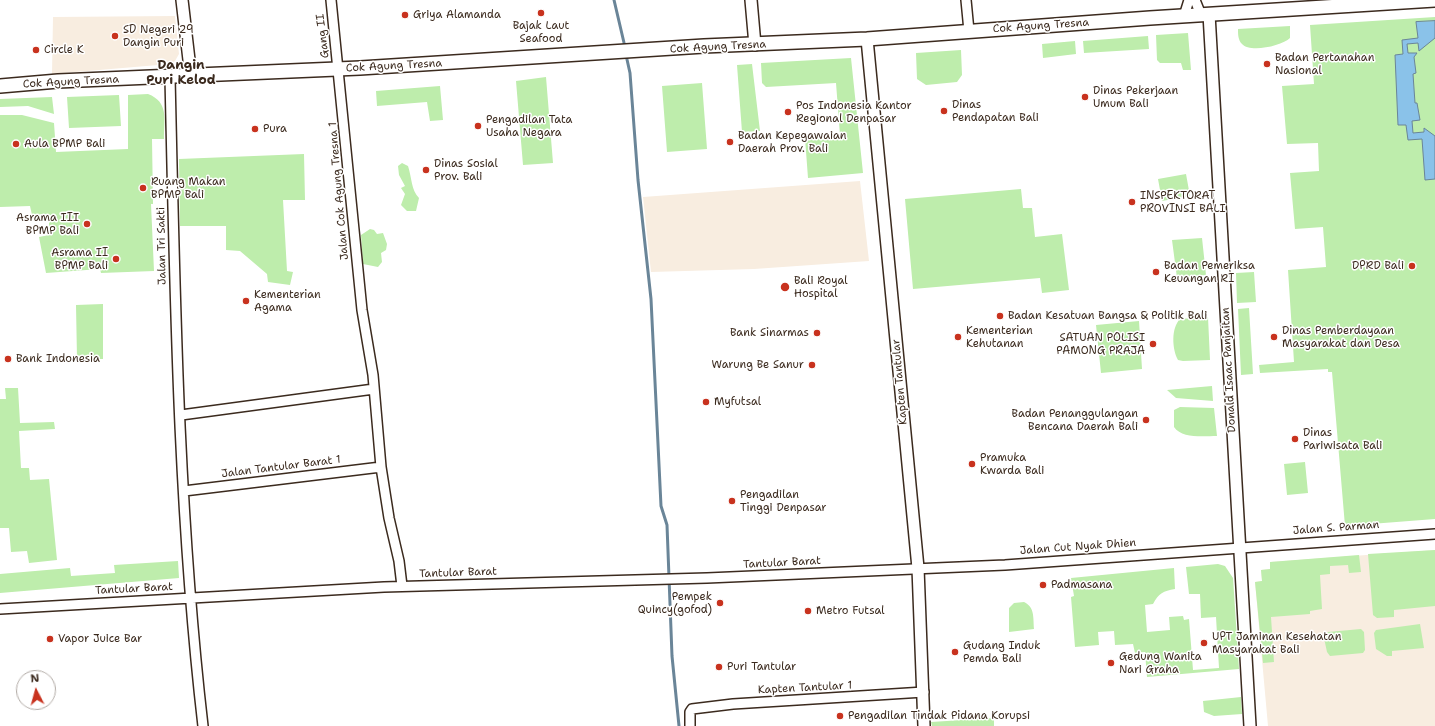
<!DOCTYPE html>
<html>
<head>
<meta charset="utf-8">
<style>
  body { margin:0 }
  #map { position:relative; width:1435px; height:726px; overflow:hidden; background:#fff; font-family:"Shantell Sans",sans-serif }
  canvas { display:block }
  .north { position:absolute; left:16px; top:670px; width:40px; height:40px; box-sizing:border-box; background:#fff; border:1px solid #b1aaa5; border-radius:50%; rotate:354deg; font-size:11px; font-weight:700; line-height:16px; text-align:center; color:#3b2a1e }
  .north::after { content:''; display:block; margin:auto; width:14px; height:18px; background:#c8321e; clip-path:polygon(50% 0,100% 100%,50% 72%,0 100%) }
</style>
</head>
<body>
<div id="map">
<canvas width="1435" height="726"></canvas>
<div class="north">N</div>
</div>
<script>
const ctx = document.querySelector('canvas').getContext('2d');
ctx.lineJoin = 'round';
function fill(path, color) { ctx.fillStyle = color; ctx.fill(path, 'evenodd'); }
function strokePath(path, color, width, dash) { ctx.strokeStyle = color; ctx.lineWidth = width; ctx.lineCap = dash ? 'butt' : 'round'; ctx.setLineDash(dash || []); ctx.stroke(path); }
function write(font, color, halo, rows, align = 'center') {
  ctx.font = font + ' "Shantell Sans",sans-serif'; ctx.lineWidth = 3; ctx.setLineDash([]); ctx.textBaseline = 'middle'; ctx.strokeStyle = halo; ctx.fillStyle = color; for (const [text, x, y, turn = 0] of rows) {
    ctx.save(); ctx.translate(x, y); ctx.rotate((+turn || 0) * Math.PI / 180); ctx.textAlign = isNaN(turn) ? turn : align; if (halo) ctx.strokeText(text, 0, 0); ctx.fillText(text, 0, 0); ctx.restore();
  }
}
const built = new Path2D(`
  M 175,16 L 179,54 L 175,61 L 170,64 L 52,74 L 53,17 Z
  M 860,181 L 869,261 L 754,269 L 651,272 L 643,197 Z
  M 1435,550 L 1435,726 L 1268,726 L 1255,582 L 1262,581 L 1261,570 L 1270,569 L 1270,562 Z`);
const green = new Path2D(`
  M 1435,17 L 1435,519 L 1345,526 L 1332,372 L 1328,372 L 1328,369 L 1260,373 L 1259,365 L 1294,362 L 1288,270 L 1326,267 L 1323,227 L 1295,229 L 1290,173 L 1319,171 L 1318,143 L 1287,144 L 1282,86 L 1314,84 L 1310,25 Z
  M 1290,26 L 1290,38 C 1282,46 1250,53 1242,44 C 1238,40 1238,34 1238,29 Z
  M 1188,33 L 1191,70 L 1183,70 L 1181,63 L 1160,63 L 1157,60 L 1156,35 Z
  M 1148,36 L 1149,49 L 1084,53 L 1083,41 Z
  M 1075,41 L 1076,54 L 1043,58 L 1042,44 Z
  M 961,50 L 962,75 L 957,82 L 926,85 L 917,79 L 916,53 Z
  M 851,58 L 863,173 L 808,178 L 805,138 L 840,135 L 836,83 L 766,87 L 762,83 L 761,63 Z
  M 752,64 L 760,131 L 742,132 L 737,65 Z
  M 546,77 L 553,163 L 523,165 L 516,81 Z
  M 702,83 L 707,149 L 667,152 L 662,86 Z
  M 440,86 L 443,120 L 430,121 L 427,102 L 377,106 L 376,91 Z
  M 148,94 C 169,102 164,119 164,139 L 152,139 L 153,204 L 151,204 L 154,271 L 101,273 L 100,269 L 46,273 L 39,237 L 49,235 L 49,214 L 32,215 L 30,206 L 0,207 L 0,115 L 22,115 L 54,123 L 56,152 L 128,149 L 128,95 Z
  M 119,95 L 121,126 L 69,128 L 67,97 Z
  M 52,97 L 54,114 L 28,106 L 0,107 L 0,99 Z
  M 304,154 L 305,200 L 283,200 L 287,271 L 293,272 L 290,285 L 268,282 L 267,274 L 240,251 L 226,250 L 226,226 L 180,226 L 179,159 Z
  M 402,163 L 408,166 C 412,178 411,190 419,198 L 416,211 L 407,211 L 401,205 L 405,194 L 401,188 L 405,186 L 399,175 L 398,166 Z
  M 1186,174 L 1190,196 L 1162,201 L 1158,179 Z
  M 1021,189 L 1023,208 L 1032,208 L 1035,237 L 1062,234 L 1069,290 L 1042,293 L 1040,278 L 913,289 L 905,199 Z
  M 370,229 L 374,230 L 377,234 L 383,233 L 387,244 L 386,250 L 381,253 L 382,262 L 378,267 L 363,264 L 361,235 Z
  M 1202,238 L 1206,275 L 1177,278 L 1172,240 Z
  M 1254,272 L 1256,302 L 1237,303 L 1236,273 Z
  M 103,304 L 103,359 L 77,359 L 76,305 Z
  M 1249,308 L 1253,374 L 1241,375 L 1238,309 Z
  M 1208,317 L 1210,360 L 1183,361 L 1178,360 C 1172,349 1171,328 1180,319 Z
  M 1139,321 L 1142,369 L 1101,373 L 1096,325 Z
  M 1212,386 L 1213,401 L 1176,398 L 1167,390 Z
  M 5,388 L 18,388 L 20,423 L 54,422 L 55,429 L 19,431 L 21,468 L 29,468 L 30,480 L 49,479 L 57,560 L 29,563 L 27,551 L 11,552 L 9,528 L 0,528 L 0,399 L 6,399 Z
  M 1180,407 L 1214,408 L 1217,436 C 1204,436 1182,439 1174,427 L 1174,410 Z
  M 1305,462 L 1308,493 L 1287,495 L 1284,464 Z
  M 1435,550 L 1435,606 L 1394,610 L 1394,617 L 1377,618 L 1373,615 L 1368,554 Z
  M 1359,555 L 1361,572 L 1349,573 L 1348,565 L 1330,566 L 1330,574 L 1320,575 L 1322,609 L 1310,611 L 1310,614 L 1271,617 L 1274,662 L 1263,663 L 1255,582 L 1262,581 L 1261,570 L 1270,569 L 1270,562 Z
  M 178,561 L 179,578 L 0,593 L 0,574 L 70,568 L 71,576 L 115,573 L 114,565 Z
  M 1218,564 L 1225,566 L 1233,578 L 1239,669 L 1147,677 L 1145,652 L 1135,653 L 1133,644 L 1115,645 L 1114,631 L 1098,632 L 1099,645 L 1075,647 L 1071,597 L 1074,596 L 1071,578 L 1174,568 L 1175,589 C 1163,591 1159,593 1153,604 L 1145,605 L 1147,632 L 1170,630 L 1169,617 L 1183,616 L 1184,620 L 1189,619 L 1193,670 L 1219,668 L 1216,617 L 1201,618 L 1200,594 L 1189,594 L 1186,567 Z
  M 1024,602 C 1035,607 1033,618 1034,629 L 1009,632 L 1009,608 L 1014,603 Z
  M 1420,624 L 1424,648 L 1392,651 L 1392,656 L 1387,656 L 1376,649 L 1374,633 L 1376,630 Z
  M 1361,629 L 1364,632 L 1365,650 L 1363,653 L 1330,656 L 1327,652 L 1324,638 L 1328,632 Z
  M 1241,697 L 1242,714 L 1214,716 L 1204,712 L 1203,701 Z
  M 994,718 L 994,726 L 932,726 L 931,722 Z`);
const water = new Path2D(`
  M 1435,21 L 1435,38 L 1419,51 L 1418,43 L 1407,44 L 1408,53 L 1417,53 L 1414,57 L 1416,73 L 1413,74 L 1415,103 L 1417,103 L 1420,120 L 1412,121 L 1413,133 L 1424,132 L 1424,128 L 1435,136 L 1435,179 L 1425,180 L 1422,139 L 1408,140 L 1406,125 L 1398,125 L 1395,55 L 1403,54 L 1402,40 L 1418,38 L 1416,22 Z`);
const stream = new Path2D(`
  M 614,0 L 625,47
  M 626,55 L 630,73 L 638,180 L 651,299 L 661,506 L 667,525 L 672,656 L 679,726`);
const minor = new Path2D(`
  M 331,0 L 362,310 L 373,375 L 381,467 L 389,518 L 399,561 L 402,586
  M 966,0 L 969,31
  M 1195,0 L 1201,15
  M 1184,16 L 1189,0
  M 170,77 C 175,294 178,511 203,726
  M 181,415 L 374,389
  M 184,491 L 381,467
  M 0,609 L 384,587 L 707,578 L 1005,565 L 1435,534
  M 690,726 L 690,712 L 692,709 L 733,704 L 924,692`);
const tertiary = new Path2D(`
  M 182,0 L 191,77
  M 751,0 L 755,45
  M 1209,14 L 1250,726
  M 867,39 L 918,568 L 924,726`);
const secondary = new Path2D(`
  M 0,86 L 58,81 L 360,68 L 704,46 L 867,39 L 1150,18 L 1435,0`);
const markers = [
  [541,13,4,"#c8321e"],
  [405,15,4,"#c8321e"],
  [115,36,4,"#c8321e"],
  [36,50,4,"#c8321e"],
  [1267,64,4,"#c8321e"],
  [1085,97,4,"#c8321e"],
  [944,111,4,"#c8321e"],
  [788,112,4,"#c8321e"],
  [478,126,4,"#c8321e"],
  [255,129,4,"#c8321e"],
  [730,142,4,"#c8321e"],
  [16,144,4,"#c8321e"],
  [426,170,4,"#c8321e"],
  [143,188,4,"#c8321e"],
  [1132,202,4,"#c8321e"],
  [87,224,4,"#c8321e"],
  [116,259,4,"#c8321e"],
  [1412,266,4,"#c8321e"],
  [1156,272,4,"#c8321e"],
  [785,287,5,"#c8321e"],
  [246,301,4,"#c8321e"],
  [1000,316,4,"#c8321e"],
  [817,333,4,"#c8321e"],
  [958,337,4,"#c8321e"],
  [1274,337,4,"#c8321e"],
  [1153,344,4,"#c8321e"],
  [8,359,4,"#c8321e"],
  [812,365,4,"#c8321e"],
  [706,402,4,"#c8321e"],
  [1146,420,4,"#c8321e"],
  [1295,439,4,"#c8321e"],
  [972,464,4,"#c8321e"],
  [732,501,4,"#c8321e"],
  [1043,585,4,"#c8321e"],
  [720,603,4,"#c8321e"],
  [808,611,4,"#c8321e"],
  [50,639,4,"#c8321e"],
  [1204,643,4,"#c8321e"],
  [955,652,4,"#c8321e"],
  [1111,663,4,"#c8321e"],
  [719,667,4,"#c8321e"],
  [840,716,4,"#c8321e"]
];
const poiNames = [
  ["Griya Alamanda",413,15],
  ["Bajak Laut",541,26,"center"],
  ["Seafood",541,39,"center"],
  ["SD Negeri 29",123,30],
  ["Dangin Puri",123,43],
  ["Circle K",44,50],
  ["Badan Pertanahan",1275,58],
  ["Nasional",1275,71],
  ["Dinas Pekerjaan",1093,91],
  ["Umum Bali",1093,104],
  ["Dinas",952,105],
  ["Pendapatan Bali",952,118],
  ["Pos Indonesia Kantor",796,106],
  ["Regional Denpasar",796,119],
  ["Pengadilan Tata",486,120],
  ["Usaha Negara",486,133],
  ["Pura",263,129],
  ["Badan Kepegawaian",738,136],
  ["Daerah Prov. Bali",738,149],
  ["Aula BPMP Bali",24,144],
  ["Dinas Sosial",434,164],
  ["Prov. Bali",434,177],
  ["Ruang Makan",151,182],
  ["BPMP Bali",151,195],
  ["INSPEKTORAT",1140,196],
  ["PROVINSI BALI",1140,209],
  ["Asrama III",79,218,"right"],
  ["BPMP Bali",79,231,"right"],
  ["Asrama II",108,253,"right"],
  ["BPMP Bali",108,266,"right"],
  ["Badan Pemeriksa",1164,266],
  ["Keuangan RI",1164,279],
  ["DPRD Bali",1404,266,"right"],
  ["Bali Royal",794,281],
  ["Hospital",794,294],
  ["Kementerian",254,295],
  ["Agama",254,308],
  ["Badan Kesatuan Bangsa & Politik Bali",1008,316],
  ["Kementerian",966,331],
  ["Kehutanan",966,344],
  ["Dinas Pemberdayaan",1282,331],
  ["Masyarakat dan Desa",1282,344],
  ["Bank Sinarmas",809,333,"right"],
  ["SATUAN POLISI",1145,338,"right"],
  ["PAMONG PRAJA",1145,351,"right"],
  ["Bank Indonesia",16,359],
  ["Warung Be Sanur",804,365,"right"],
  ["Myfutsal",714,402],
  ["Badan Penanggulangan",1138,414,"right"],
  ["Bencana Daerah Bali",1138,427,"right"],
  ["Dinas",1303,433],
  ["Pariwisata Bali",1303,446],
  ["Pramuka",980,458],
  ["Kwarda Bali",980,471],
  ["Pengadilan",740,495],
  ["Tinggi Denpasar",740,508],
  ["Padmasana",1051,585],
  ["Pempek",712,597,"right"],
  ["Quincy(gofod)",712,610,"right"],
  ["Metro Futsal",816,611],
  ["UPT Jaminan Kesehatan",1212,637],
  ["Masyarakat Bali",1212,650],
  ["Vapor Juice Bar",58,639],
  ["Gudang Induk",963,646],
  ["Pemda Bali",963,659],
  ["Gedung Wanita",1119,657],
  ["Nari Graha",1119,670],
  ["Puri Tantular",727,667],
  ["Pengadilan Tindak Pidana Korupsi",848,716]
];
const streetNames = [
  ["Cok Agung Tresna",1041,26,-4],
  ["Gang II",323,36,-97],
  ["Cok Agung Tresna",718,47,-3],
  ["Cok Agung Tresna",394,66,-3],
  ["Cok Agung Tresna",71,82,-3],
  ["Jalan Cok Agung Tresna 1",339,191,-95],
  ["Jalan Tri Sakti",162,246,-91],
  ["Donald Isaac Panjaitan",1229,370,-93],
  ["Kapten Tantular",900,382,-95],
  ["Jalan Tantular Barat 1",281,467,-7],
  ["Jalan S. Parman",1336,528,-4],
  ["Jalan Cut Nyak Dhien",1078,547,-4],
  ["Tantular Barat",782,563,-3],
  ["Tantular Barat",458,573,-2],
  ["Tantular Barat",134,589,-3],
  ["Kapten Tantular 1",805,688,-3]
];
const quarterNames = [
  ["Dangin",181,66],
  ["Puri Kelod",181,81]
];
fill(built, '#f8ede0');
fill(green, '#beedac');
fill(water, '#8ac2e9');
strokePath(water, '#6a8598', 1);
strokePath(stream, '#6a8598', 3);
strokePath(minor, '#3b2a1e', 12);
strokePath(tertiary, '#3b2a1e', 14);
strokePath(secondary, '#3b2a1e', 16);
strokePath(minor, '#fff', 9);
strokePath(tertiary, '#fff', 11);
strokePath(secondary, '#fff', 13);
for (const [x, y, r, color] of markers) { const dot = new Path2D(); dot.arc(x, y, r, 0, 2 * Math.PI); ctx.fillStyle = color; ctx.fill(dot); strokePath(dot, '#fff', 1.5); }
write('11px', '#3b2a1e', '#fff', poiNames, 'left');
write('11px', '#3b2a1e', '#fff', streetNames);
write('bold 13px', '#3b2a1e', '#fff', quarterNames);
</script>
</body>
</html>
